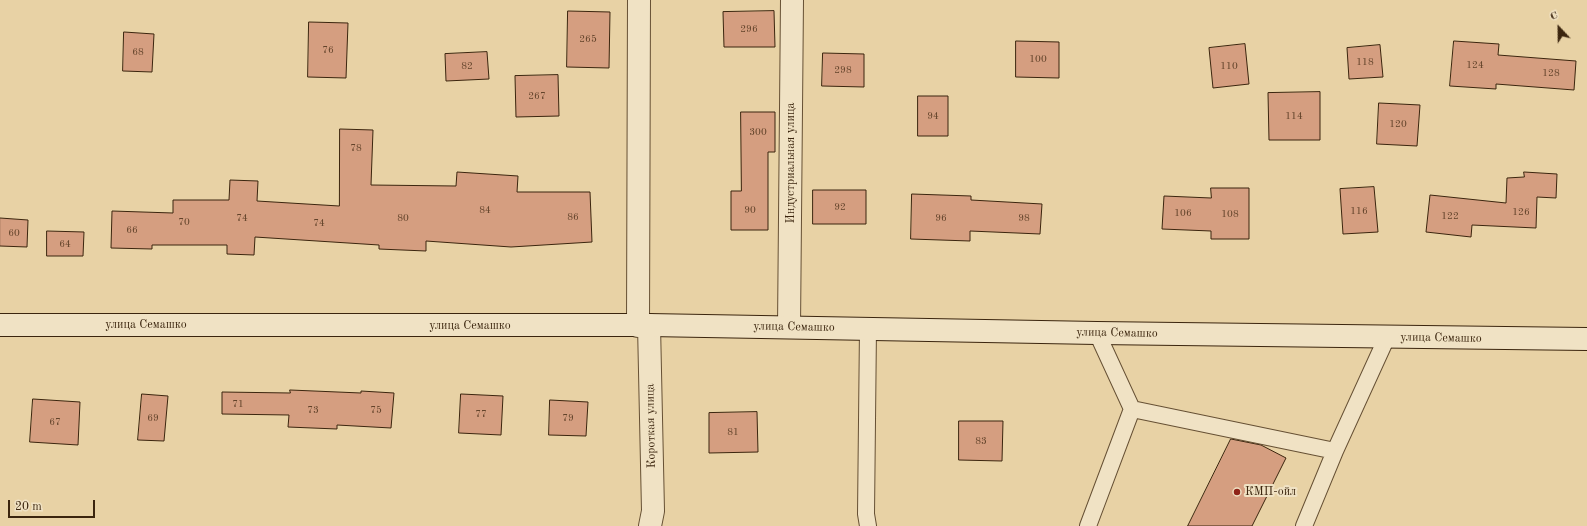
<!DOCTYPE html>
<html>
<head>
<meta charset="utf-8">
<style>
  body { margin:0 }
  #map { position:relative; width:1587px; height:526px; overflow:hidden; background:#e8d2a5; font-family:"Old Standard TT",serif }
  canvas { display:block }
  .north { position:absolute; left:1539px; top:8px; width:40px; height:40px; -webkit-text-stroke:3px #f0e2c4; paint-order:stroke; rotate:338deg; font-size:11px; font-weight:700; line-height:16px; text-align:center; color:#3b250e }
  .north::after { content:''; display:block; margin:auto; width:14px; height:18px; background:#3b250e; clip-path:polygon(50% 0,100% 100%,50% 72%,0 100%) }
  .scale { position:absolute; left:8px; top:500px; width:87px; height:18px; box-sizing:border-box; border:2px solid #3b250e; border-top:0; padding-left:5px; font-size:12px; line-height:14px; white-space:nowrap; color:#3b250e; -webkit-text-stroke:3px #f0e2c4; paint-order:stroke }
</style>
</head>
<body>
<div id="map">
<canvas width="1587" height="526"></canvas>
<div class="north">С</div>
<div class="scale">20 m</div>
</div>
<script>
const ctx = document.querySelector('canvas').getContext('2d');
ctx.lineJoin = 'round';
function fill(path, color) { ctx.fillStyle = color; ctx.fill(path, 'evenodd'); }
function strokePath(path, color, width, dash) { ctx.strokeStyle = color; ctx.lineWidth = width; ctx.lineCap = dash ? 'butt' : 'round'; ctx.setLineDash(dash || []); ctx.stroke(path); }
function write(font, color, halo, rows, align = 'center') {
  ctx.font = font + ' "Old Standard TT",serif'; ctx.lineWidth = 4; ctx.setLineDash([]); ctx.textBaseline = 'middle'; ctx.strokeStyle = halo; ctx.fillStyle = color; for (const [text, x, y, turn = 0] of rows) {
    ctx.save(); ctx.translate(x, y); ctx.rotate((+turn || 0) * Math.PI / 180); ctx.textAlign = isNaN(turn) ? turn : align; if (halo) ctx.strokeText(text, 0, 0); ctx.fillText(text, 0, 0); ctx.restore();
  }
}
const building = new Path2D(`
  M 568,11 L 610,12 L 609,68 L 567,67 Z
  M 774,11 L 775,47 L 724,47 L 723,12 Z
  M 309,22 L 348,23 L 346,78 L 308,77 Z
  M 124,32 L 154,34 L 152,72 L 123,71 Z
  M 1016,41 L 1059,42 L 1059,78 L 1016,77 Z
  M 1454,41 L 1499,44 L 1498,55 L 1576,61 L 1574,90 L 1496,84 L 1496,89 L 1450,86 Z
  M 1245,44 L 1249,84 L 1213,88 L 1209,48 Z
  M 1380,45 L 1383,77 L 1349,79 L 1347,48 Z
  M 487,52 L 489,79 L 446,81 L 445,54 Z
  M 823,53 L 864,54 L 864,87 L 822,86 Z
  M 558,75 L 559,116 L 516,117 L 515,76 Z
  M 1320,92 L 1320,140 L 1269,140 L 1268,93 Z
  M 918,96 L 948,96 L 948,136 L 918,136 Z
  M 1379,103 L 1420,105 L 1417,146 L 1377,144 Z
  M 741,112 L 775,112 L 775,152 L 768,152 L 768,230 L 731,230 L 731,191 L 741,191 Z
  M 340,129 L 373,130 L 371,185 L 456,186 L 457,172 L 518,176 L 517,192 L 590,192 L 592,242 L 511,247 L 426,241 L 426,251 L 379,249 L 379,245 L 255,237 L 254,255 L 227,254 L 227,245 L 152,245 L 152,249 L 111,248 L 112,211 L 173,213 L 173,200 L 229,200 L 230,180 L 258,181 L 257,201 L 339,206 Z
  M 1524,172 L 1557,174 L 1556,198 L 1537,197 L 1536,228 L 1472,225 L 1471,237 L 1426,232 L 1430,195 L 1506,203 L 1507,178 L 1524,177 Z
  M 1374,187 L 1378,232 L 1343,234 L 1340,189 Z
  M 1211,188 L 1249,188 L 1249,239 L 1211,239 L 1211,231 L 1162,229 L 1164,196 L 1211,198 Z
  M 813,190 L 866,190 L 866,224 L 813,224 Z
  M 912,194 L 971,196 L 971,200 L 1042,204 L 1040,234 L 970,231 L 970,241 L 911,239 Z
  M 0,218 L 28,220 L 27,247 L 0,246 Z
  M 47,231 L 84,232 L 83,256 L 47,256 Z
  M 290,390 L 361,393 L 361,391 L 394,393 L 391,428 L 337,425 L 337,429 L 288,427 L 289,415 L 222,414 L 222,392 L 290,393 Z
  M 142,394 L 168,396 L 164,441 L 138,440 Z
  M 461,394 L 503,396 L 501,435 L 459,433 Z
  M 33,399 L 80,402 L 78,445 L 30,442 Z
  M 550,400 L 588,402 L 586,436 L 549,435 Z
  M 757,412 L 758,452 L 709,453 L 709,413 Z
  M 959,421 L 1003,421 L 1002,461 L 959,460 Z
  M 1231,439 L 1261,445 L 1286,458 L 1252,526 L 1188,526 Z`);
const lane = new Path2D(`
  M 868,328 L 866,514 L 868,526
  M 1097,333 L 1132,409 L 1335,451 L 1387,337
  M 1088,526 L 1132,409
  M 1304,526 L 1335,451`);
const street = new Path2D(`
  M 649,325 L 653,511 L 650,526
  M 638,326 L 639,0
  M 789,327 L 792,0`);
const secondary = new Path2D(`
  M 0,325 L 649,325 L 1097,333 L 1587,339`);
const markers = [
  [1237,492,4,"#8f2418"]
];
const numberNames = [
  ["296",749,29],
  ["265",588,39],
  ["76",328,50],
  ["68",138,52],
  ["100",1038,59],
  ["118",1365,62],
  ["124",1475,65],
  ["82",467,66],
  ["110",1229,66],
  ["298",843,70],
  ["128",1551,73],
  ["267",537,96],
  ["94",933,116],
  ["114",1294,116],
  ["120",1398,124],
  ["300",758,132],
  ["78",356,148],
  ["92",840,207],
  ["84",485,210],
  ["90",750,210],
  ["116",1359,211],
  ["126",1521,212],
  ["106",1183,213],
  ["108",1230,214],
  ["122",1450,216],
  ["86",573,217],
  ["74",242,218],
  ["80",403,218],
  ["96",941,218],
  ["98",1024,218],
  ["70",184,222],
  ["74",319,223],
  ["66",132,230],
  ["60",14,233],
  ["64",65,244],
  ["71",238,404],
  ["73",313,410],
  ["75",376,410],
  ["77",481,414],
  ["69",153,418],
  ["79",568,418],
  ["67",55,422],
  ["81",733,432],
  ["83",981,441]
];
const streetNames = [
  ["Индустриальная улица",791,163,-90],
  ["улица Семашко",146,325],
  ["улица Семашко",470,326],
  ["улица Семашко",794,327,1],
  ["улица Семашко",1117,333,1],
  ["улица Семашко",1441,338,1],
  ["Короткая улица",651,426,-91]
];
const poiNames = [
  ["КМП-ойл",1245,492]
];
fill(building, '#d59e80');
strokePath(building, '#3b250e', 1);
strokePath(lane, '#665034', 18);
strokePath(street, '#665034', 24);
strokePath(secondary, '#3b250e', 24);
strokePath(lane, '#f0e2c4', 16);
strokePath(street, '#f0e2c4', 22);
strokePath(secondary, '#f0e2c4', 22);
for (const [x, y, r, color] of markers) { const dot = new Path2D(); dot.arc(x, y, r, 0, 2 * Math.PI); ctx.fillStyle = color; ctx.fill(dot); strokePath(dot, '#f0e2c4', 1.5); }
write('10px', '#62432a', null, numberNames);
write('12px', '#3b250e', '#f0e2c4', streetNames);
write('12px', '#3b250e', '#f0e2c4', poiNames, 'left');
</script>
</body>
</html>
